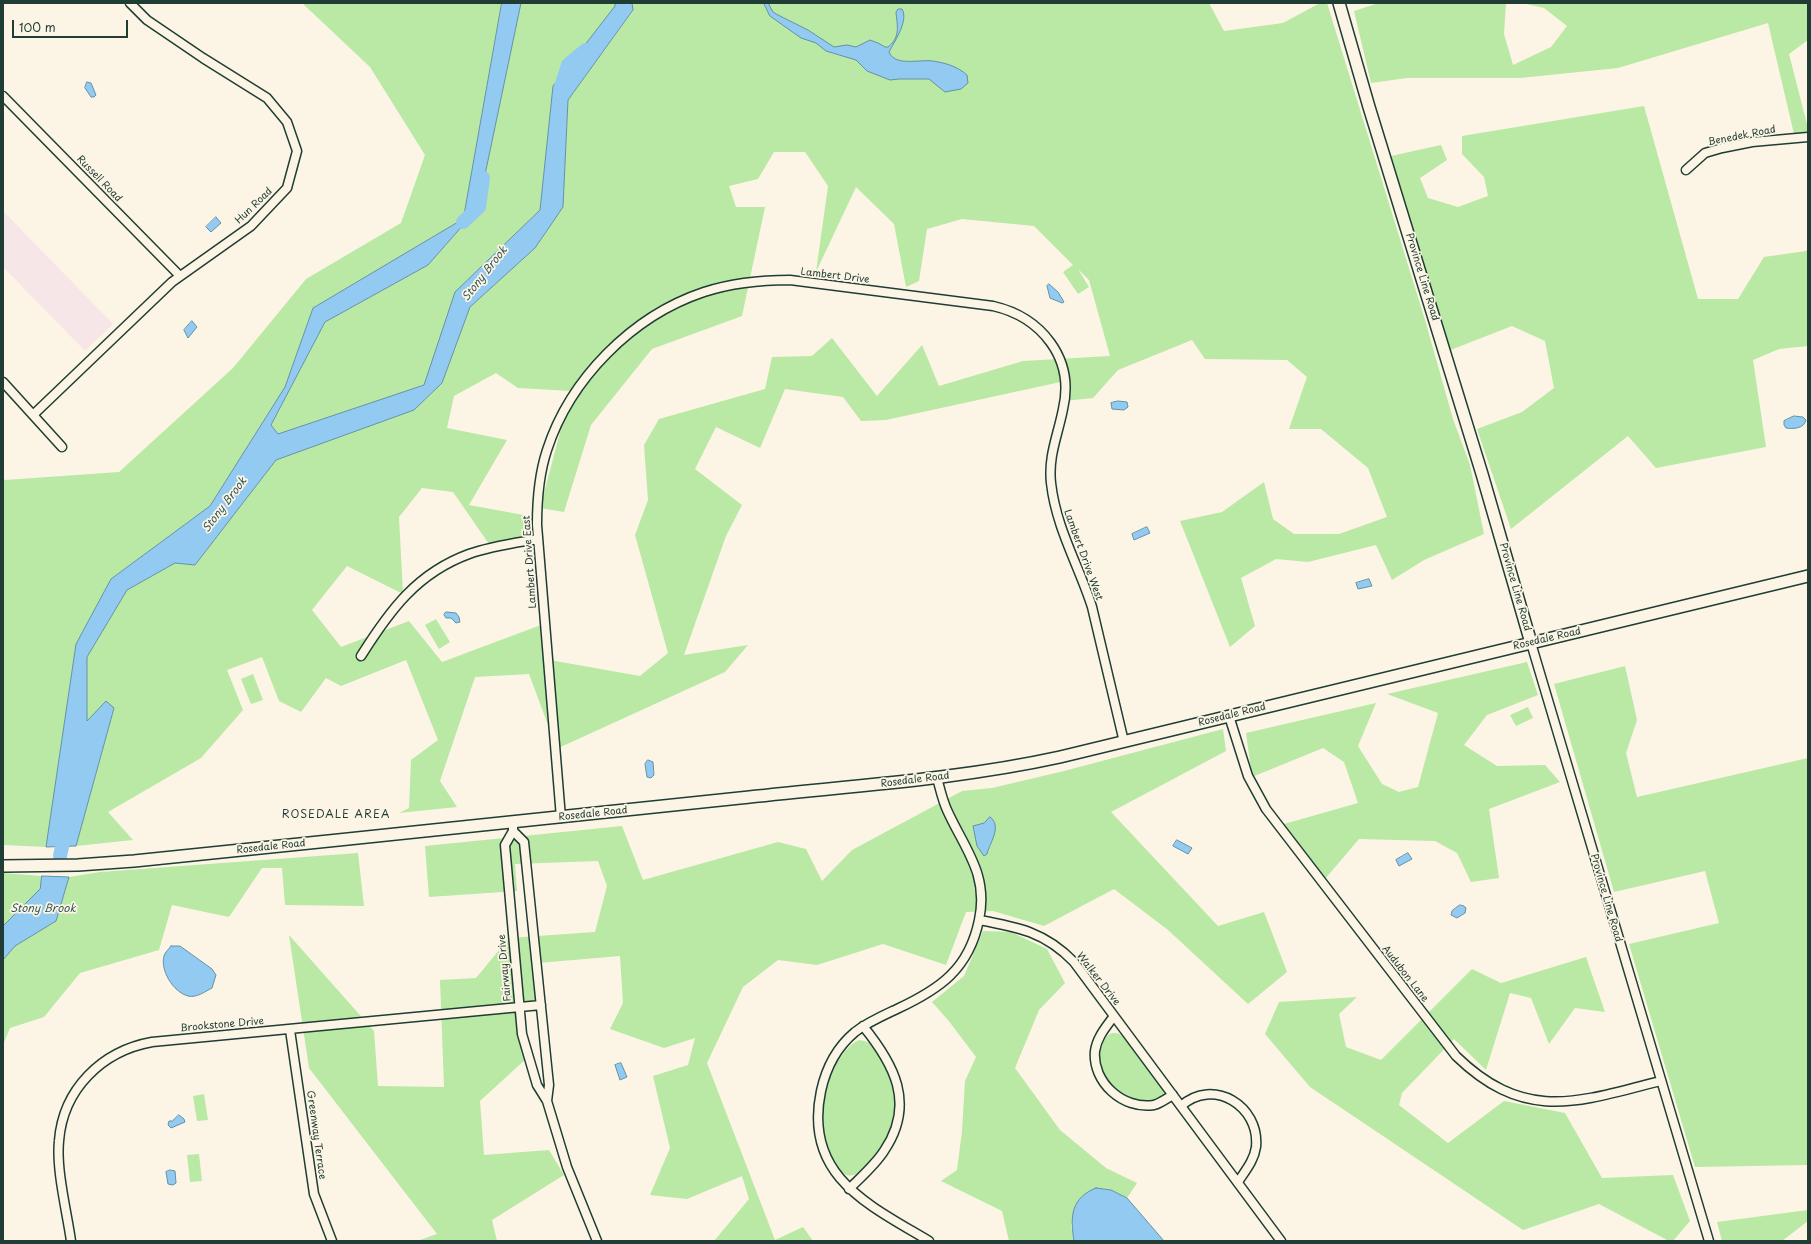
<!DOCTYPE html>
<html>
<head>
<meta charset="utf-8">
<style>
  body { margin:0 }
  #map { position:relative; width:1811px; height:1244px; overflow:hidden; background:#fcf5e5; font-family:"Playpen Sans",sans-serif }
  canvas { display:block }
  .frame { position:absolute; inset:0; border:4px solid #1f3d34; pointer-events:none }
  .scale { position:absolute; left:12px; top:20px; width:116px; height:18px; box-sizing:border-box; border:2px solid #1f3d34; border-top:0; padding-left:5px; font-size:12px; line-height:14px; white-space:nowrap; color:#1f3d34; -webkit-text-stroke:3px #fcf5e5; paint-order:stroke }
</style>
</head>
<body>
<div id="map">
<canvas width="1811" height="1244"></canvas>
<div class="frame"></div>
<div class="scale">100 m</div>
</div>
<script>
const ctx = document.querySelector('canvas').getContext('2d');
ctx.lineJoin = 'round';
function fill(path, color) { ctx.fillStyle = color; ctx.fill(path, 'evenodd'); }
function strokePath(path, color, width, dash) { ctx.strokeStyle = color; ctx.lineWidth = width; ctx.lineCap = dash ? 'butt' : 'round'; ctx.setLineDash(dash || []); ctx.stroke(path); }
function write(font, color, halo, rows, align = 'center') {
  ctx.font = font + ' "Playpen Sans",sans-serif'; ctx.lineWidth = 3.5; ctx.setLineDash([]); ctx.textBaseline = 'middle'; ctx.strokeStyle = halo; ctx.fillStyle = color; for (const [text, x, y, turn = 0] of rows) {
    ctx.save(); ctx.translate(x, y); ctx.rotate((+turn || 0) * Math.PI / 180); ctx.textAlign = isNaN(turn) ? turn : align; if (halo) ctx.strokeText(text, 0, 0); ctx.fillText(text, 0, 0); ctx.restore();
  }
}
const built = new Path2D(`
  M 3,211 L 113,324 L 85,351 L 3,267 Z`);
const green = new Path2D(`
  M 302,3 L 502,3 L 463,219 L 313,308 L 285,387 L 210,506 L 111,579 L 76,644 L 46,847 L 3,845 L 3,478 L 5,480 L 119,472 L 233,368 L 306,279 L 401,223 L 425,155 L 370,67 Z
  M 521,3 L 615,3 L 616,5 L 553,86 L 540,210 L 455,292 L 424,385 L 278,434 L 271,425 L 325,322 L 428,265 L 478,208 Z
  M 632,3 L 1209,3 L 1224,31 L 1283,23 L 1320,3 L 1327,3 L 1425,320 L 1453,419 L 1470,465 L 1484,534 L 1424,560 L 1392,580 L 1376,545 L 1308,562 L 1276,559 L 1241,578 L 1255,626 L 1230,647 L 1180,521 L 1222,512 L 1264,482 L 1273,519 L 1294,534 L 1339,534 L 1387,517 L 1368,468 L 1321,429 L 1289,429 L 1307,377 L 1287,360 L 1205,359 L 1192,340 L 1118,370 L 1093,398 L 1064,401 L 1065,381 L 886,420 L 861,421 L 843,397 L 785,389 L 760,448 L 716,427 L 695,469 L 742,505 L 726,536 L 684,655 L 748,645 L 725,672 L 554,750 L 548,725 L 529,674 L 475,677 L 440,781 L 457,807 L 399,813 L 409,808 L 411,760 L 438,740 L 406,660 L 341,686 L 326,678 L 301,712 L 279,701 L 262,657 L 227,670 L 243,710 L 201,758 L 108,812 L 133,840 L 76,846 L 114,708 L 87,721 L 87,657 L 127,590 L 175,563 L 195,565 L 276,460 L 414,410 L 442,383 L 470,307 L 535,248 L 563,207 L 568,100 L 633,11 ZM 774,152 L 805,152 L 828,186 L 816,272 L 856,187 L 894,224 L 906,287 L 919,281 L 927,229 L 962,219 L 1034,226 L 1073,265 L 1063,272 L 1078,294 L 1089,287 L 1078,269 L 1089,280 L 1110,356 L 1023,361 L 939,386 L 922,345 L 877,396 L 832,338 L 812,356 L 772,357 L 765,389 L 659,419 L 644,445 L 648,500 L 635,535 L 668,653 L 640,676 L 544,659 L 541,625 L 442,662 L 409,621 L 341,647 L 312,610 L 347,566 L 403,594 L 399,517 L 422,488 L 453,492 L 489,544 L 540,537 L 540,518 L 469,505 L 507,440 L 447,428 L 454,396 L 496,373 L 518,388 L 571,391 L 540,508 L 564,512 L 591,425 L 652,349 L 742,316 L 765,207 L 736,207 L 729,186 L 758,179 Z
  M 1379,3 L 1506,3 L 1504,34 L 1513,65 L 1551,47 L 1567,26 L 1544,8 L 1522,3 L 1808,3 L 1808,40 L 1789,54 L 1808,128 L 1808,134 L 1794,134 L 1768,23 L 1618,68 L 1520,78 L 1407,78 L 1371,83 L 1354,11 Z
  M 1644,106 L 1698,299 L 1738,299 L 1764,257 L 1806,251 L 1808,248 L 1808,346 L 1779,349 L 1753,360 L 1766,447 L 1656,468 L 1628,436 L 1511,529 L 1477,429 L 1522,412 L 1554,388 L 1545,341 L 1512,326 L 1448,351 L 1391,156 L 1441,145 L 1447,160 L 1420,178 L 1428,198 L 1458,207 L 1488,196 L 1484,177 L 1462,154 L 1462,136 Z
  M 436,619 L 450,642 L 439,649 L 425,625 Z
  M 1527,662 L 1538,695 L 1487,715 L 1464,745 L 1497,766 L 1545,765 L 1560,782 L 1489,809 L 1499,878 L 1471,882 L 1457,853 L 1435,841 L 1359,839 L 1325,879 L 1301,858 L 1277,826 L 1358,803 L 1344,762 L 1323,748 L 1252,777 L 1246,733 L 1376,703 L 1358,746 L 1382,784 L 1399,792 L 1418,787 L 1438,713 L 1387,694 Z
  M 1625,666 L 1637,720 L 1626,753 L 1637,797 L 1808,758 L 1808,1165 L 1695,1167 L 1629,944 L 1719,923 L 1705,871 L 1614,892 L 1554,684 Z
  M 253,674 L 263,700 L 251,704 L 241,679 Z
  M 1528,707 L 1533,718 L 1516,726 L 1510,715 Z
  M 1223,729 L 1226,751 L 1111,812 L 1218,926 L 1264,912 L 1287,972 L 1248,1004 L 1168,930 L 1114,889 L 1044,926 L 993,911 L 966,912 L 946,965 L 883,944 L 817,965 L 778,960 L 743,987 L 707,1063 L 775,1240 L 803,1227 L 813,1241 L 714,1241 L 749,1199 L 742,1176 L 687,1199 L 650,1195 L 670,1148 L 653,1076 L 688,1065 L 695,1038 L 664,1048 L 610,1029 L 623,1003 L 620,956 L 538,963 L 541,1008 L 517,1010 L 527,1058 L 480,1101 L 484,1155 L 549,1150 L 564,1175 L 492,1220 L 497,1241 L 417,1241 L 437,1234 L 309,1068 L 289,935 L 374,1031 L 378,1086 L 444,1087 L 440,980 L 476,978 L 509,938 L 595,932 L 607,886 L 598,861 L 515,864 L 517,891 L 429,897 L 425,846 L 622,826 L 643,880 L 778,842 L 806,849 L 822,881 L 852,850 L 962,791 L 992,788 L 1064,771 Z
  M 358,853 L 364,906 L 285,905 L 282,868 L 262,868 L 229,917 L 172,905 L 159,950 L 80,973 L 44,1017 L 10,1028 L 3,1045 L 3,960 L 15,946 L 56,921 L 69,877 L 100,872 Z
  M 3,873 L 42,876 L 40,889 L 3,926 Z
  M 983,931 L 1011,932 L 1047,949 L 1065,983 L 1039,1010 L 1015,1068 L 1060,1130 L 1106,1168 L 1137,1183 L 1127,1198 L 1111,1190 L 1096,1188 L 1071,1225 L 1074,1241 L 1009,1241 L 1002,1211 L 941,1181 L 957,1170 L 962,1131 L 965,1081 L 976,1057 L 948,1020 L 932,1002 L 964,976 Z
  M 1586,957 L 1605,1012 L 1575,1008 L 1549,1044 L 1531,998 L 1510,993 L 1486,1070 L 1454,1039 L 1402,1093 L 1399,1105 L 1448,1143 L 1504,1101 L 1565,1113 L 1602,1178 L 1673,1175 L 1690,1221 L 1673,1241 L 1669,1241 L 1599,1204 L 1523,1230 L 1310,1087 L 1265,1034 L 1279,1002 L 1357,997 L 1339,1014 L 1346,1047 L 1381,1060 L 1472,969 L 1501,983 Z
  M 1112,1033 C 1116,1033 1119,1033 1121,1035 C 1134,1045 1153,1076 1163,1090 L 1164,1094 C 1150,1111 1120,1100 1109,1083 C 1102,1074 1099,1063 1100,1051 C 1100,1042 1104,1037 1112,1033 Z
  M 859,1040 C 871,1041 875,1048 882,1058 C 893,1075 897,1096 894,1116 C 891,1137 855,1204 834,1162 C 818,1130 817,1091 838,1061 C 844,1052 850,1044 859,1040 Z
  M 204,1094 L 208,1120 L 197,1121 L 193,1096 Z
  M 199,1154 L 202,1181 L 190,1182 L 187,1155 Z
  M 1808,1210 L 1808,1221 L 1782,1241 L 1722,1241 L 1717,1222 Z`);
const water = new Path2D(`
  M 502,3 L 521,3 L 478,208 L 428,265 L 325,322 L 271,425 L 278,434 L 424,385 L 455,292 L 540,210 L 553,86 L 615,6 L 615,3 L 632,3 L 633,10 L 568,100 L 563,207 L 535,248 L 470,307 L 442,383 L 414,410 L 276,460 L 195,565 L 175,563 L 127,590 L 87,657 L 87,721 L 106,701 L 114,708 L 76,846 L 46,847 L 76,644 L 111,579 L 210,506 L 285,387 L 313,308 L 463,219 Z
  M 764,3 L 768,3 L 773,12 L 778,15 L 808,30 L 834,47 L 847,45 L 856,47 L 870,40 L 878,43 L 885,47 L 888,47 C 901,37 897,25 896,12 L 898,9 L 902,9 C 909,21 894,42 889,52 C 895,67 920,59 933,61 C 945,63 957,66 967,75 L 968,83 L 961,89 L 945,92 L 929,79 L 899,79 L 890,80 L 867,71 L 856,60 L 826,51 L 816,43 L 801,38 L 777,21 L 770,16 Z
  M 87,82 L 91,83 L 96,95 L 94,97 L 91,97 L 85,88 Z
  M 216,217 L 221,223 L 211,232 L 206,227 Z
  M 1049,284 L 1058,292 L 1064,302 L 1062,303 L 1050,298 L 1047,286 Z
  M 192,321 L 197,327 L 188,338 L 184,330 Z
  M 1118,401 L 1127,402 L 1128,407 L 1124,410 L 1112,409 L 1111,403 Z
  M 1794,416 L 1803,417 L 1806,420 C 1804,429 1793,429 1786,428 L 1784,425 L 1784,421 Z
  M 1147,527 L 1150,533 L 1134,540 L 1132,534 Z
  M 1369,579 L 1372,586 L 1358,589 L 1356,583 Z
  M 446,612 L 456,613 L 459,617 L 460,622 L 456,623 L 451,618 L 446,618 L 444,615 Z
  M 648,760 L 653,762 L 654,775 L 651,778 L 647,777 L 645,764 Z
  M 990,817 C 1003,826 989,844 987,854 L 984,856 L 977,846 L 973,826 L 984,823 Z
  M 1177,840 L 1192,848 L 1188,854 L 1173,846 Z
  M 1408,853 L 1412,859 L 1399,866 L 1396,860 Z
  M 42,876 L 69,877 L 56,921 L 15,946 L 3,960 L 3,926 L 40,889 Z
  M 1460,905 L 1464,906 L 1466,908 L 1465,913 L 1457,918 L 1451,915 L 1452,911 Z
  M 171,946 L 180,946 L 212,969 L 216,975 L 212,988 C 204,992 197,998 188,996 C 173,992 160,970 164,956 C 165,952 169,949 171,946 Z
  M 621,1063 L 627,1077 L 620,1080 L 615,1065 Z
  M 179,1115 L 184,1119 L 185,1122 L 171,1128 L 168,1125 L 169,1121 L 172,1121 Z
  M 170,1170 L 175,1171 L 176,1183 L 173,1185 L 168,1184 L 166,1172 Z
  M 1096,1188 L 1111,1190 L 1127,1198 L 1164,1241 L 1074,1241 C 1070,1216 1071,1198 1096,1188 Z`);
const river = new Path2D(`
  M 561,87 L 568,65 L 586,50
  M 463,222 L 479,207 L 483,178
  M 60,856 L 66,829`);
const minor = new Path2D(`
  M 3,96 L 180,276
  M 1686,170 L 1705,153 L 1722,148 L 1752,142 L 1808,137
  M 3,382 L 62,447
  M 33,415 L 172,282 L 251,226 L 287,188 L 297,151 L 287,122 L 267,98 L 203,58 L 147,20 L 130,3
  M 1531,643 L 1709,1241
  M 361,656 C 390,610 417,573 469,554 C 491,546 515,543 538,539
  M 1229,716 L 1248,776 L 1266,809 L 1456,1056 C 1525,1123 1578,1102 1660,1081
  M 561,818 L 537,525 C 537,499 539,474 547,450 C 570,379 632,316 704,292 C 732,283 760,280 790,280 L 993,306 C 1041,317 1075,358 1063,409 C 1058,435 1048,456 1051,483 C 1056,528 1079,566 1092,607 L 1124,742
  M 513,823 L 513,831 L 505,845 L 522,1034 L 537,1085 L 547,1101 L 567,1167 L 597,1241
  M 513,831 L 524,842 L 549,1085 L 547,1101
  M 979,920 C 1018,927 1045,932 1074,962 L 1281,1241
  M 1114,1016 C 1106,1027 1097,1037 1095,1051 C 1092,1082 1123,1110 1154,1105 C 1161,1103 1167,1098 1173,1095
  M 290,1030 L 314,1194 L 332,1241
  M 1181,1106 C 1213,1077 1260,1106 1256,1147 C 1254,1161 1245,1171 1238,1182
  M 849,1189 C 861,1177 875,1165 884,1151 C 916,1104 894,1064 863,1026
  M 71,1241 C 67,1212 56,1170 59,1141 C 63,1089 102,1051 152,1042 L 541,1005
  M 929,1241 C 869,1205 803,1176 821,1091 C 826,1068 837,1047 855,1032 C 868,1022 882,1016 897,1009 C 940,989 969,969 979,920 C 989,874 964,848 947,810 C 942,799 940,788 937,778`);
const tertiary = new Path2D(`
  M 1339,3 L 1369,107 L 1482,474 L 1531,643
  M 3,866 L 78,865 L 134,861 C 336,840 538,820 740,798 C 847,786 955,780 1060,757 L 1808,576`);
const streetNames = [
  ["Benedek Road",1742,136,-11],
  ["Russell Road",99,179,46],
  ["Hun Road",254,206,-44],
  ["Lambert Drive",835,276,7],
  ["Province Line Road",1422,277,73],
  ["Lambert Drive West",1083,555,70],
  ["Lambert Drive East",530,562,-94],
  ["Province Line Road",1515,587,74],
  ["Rosedale Road",1547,639,-13],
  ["Rosedale Road",1232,715,-14],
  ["Rosedale Road",915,780,-7],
  ["Rosedale Road",593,814,-6],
  ["Rosedale Road",271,847,-6],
  ["Province Line Road",1606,898,74],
  ["Fairway Drive",505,968,-95],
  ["Audubon Lane",1405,974,52],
  ["Walker Drive",1098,979,52],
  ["Brookstone Drive",222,1025,-5],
  ["Greenway Terrace",316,1135,82]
];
const waterNames = [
  ["Stony Brook",485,274,-52],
  ["Stony Brook",225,505,-53],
  ["Stony Brook",43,909]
];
const neighbourhoodNames = [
  ["ROSEDALE AREA",336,815]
];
fill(built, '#f6e6e7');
fill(green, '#bae8a5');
fill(water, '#92caf1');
strokePath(water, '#6492a5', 1);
strokePath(river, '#92caf1', 14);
strokePath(minor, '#1f3d34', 11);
strokePath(tertiary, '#1f3d34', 14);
strokePath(minor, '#fcf5e5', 8);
strokePath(tertiary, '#fcf5e5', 11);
write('10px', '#1f3d34', '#fcf5e5', streetNames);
write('italic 11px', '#36595a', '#fcf5e5', waterNames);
ctx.letterSpacing = '1px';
write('11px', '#1f3d34', '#fcf5e5', neighbourhoodNames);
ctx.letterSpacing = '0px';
</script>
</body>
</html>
